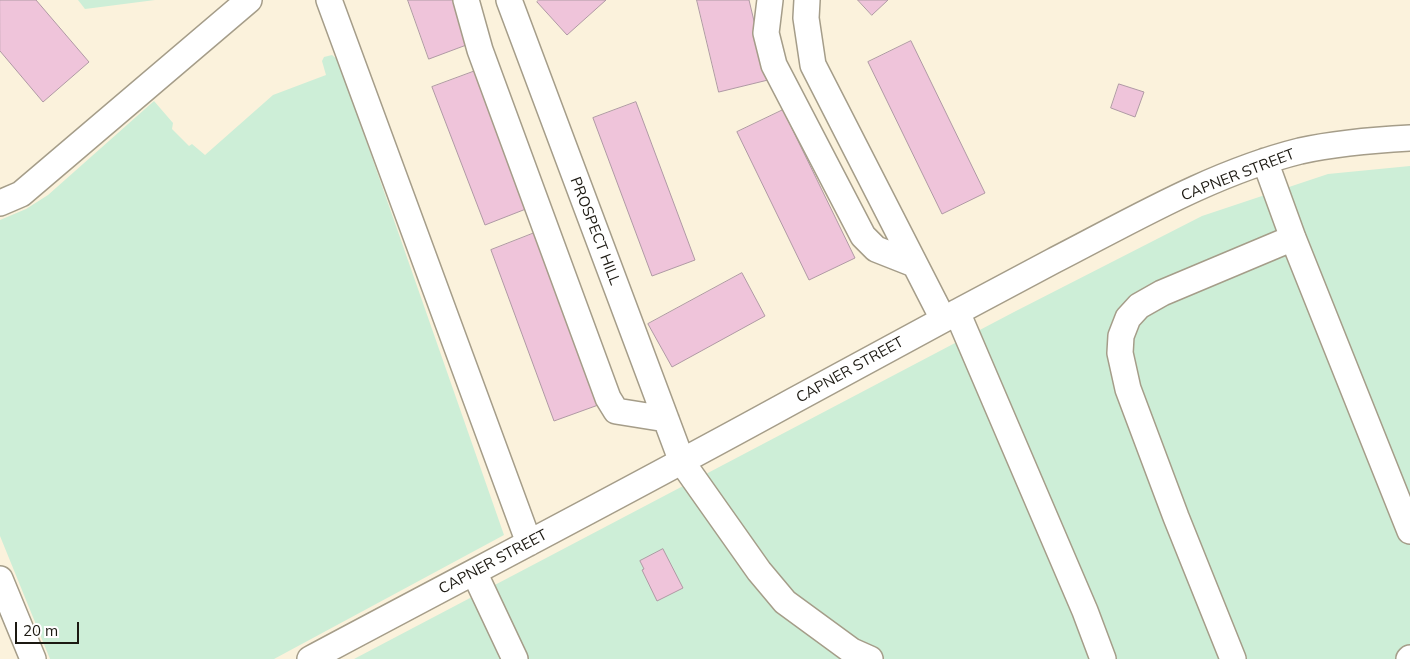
<!DOCTYPE html>
<html>
<head>
<meta charset="utf-8">
<style>
  body { margin:0 }
  #map { position:relative; width:1410px; height:659px; overflow:hidden; background:#fbf2dc; font-family:Mulish,sans-serif }
  canvas { display:block }
  .scale { position:absolute; left:15px; top:622px; width:64px; height:22px; box-sizing:border-box; border:2px solid #1c1912; border-top:0; padding-left:6px; font-size:15px; line-height:18px; white-space:nowrap; color:#1c1912; -webkit-text-stroke:4px #fff; paint-order:stroke }
</style>
</head>
<body>
<div id="map">
<canvas width="1410" height="659"></canvas>
<div class="scale">20 m</div>
</div>
<script>
const ctx = document.querySelector('canvas').getContext('2d');
ctx.lineJoin = 'round';
function fill(path, color) { ctx.fillStyle = color; ctx.fill(path, 'evenodd'); }
function strokePath(path, color, width, dash) { ctx.strokeStyle = color; ctx.lineWidth = width; ctx.lineCap = dash ? 'butt' : 'round'; ctx.setLineDash(dash || []); ctx.stroke(path); }
function write(font, color, halo, rows, align = 'center') {
  ctx.font = font + ' Mulish,sans-serif'; ctx.lineWidth = 4; ctx.setLineDash([]); ctx.textBaseline = 'middle'; ctx.strokeStyle = halo; ctx.fillStyle = color; for (const [text, x, y, turn = 0] of rows) {
    ctx.save(); ctx.translate(x, y); ctx.rotate((+turn || 0) * Math.PI / 180); ctx.textAlign = isNaN(turn) ? turn : align; if (halo) ctx.strokeText(text, 0, 0); ctx.fillText(text, 0, 0); ctx.restore();
  }
}
const green = new Path2D(`
  M 78,0 L 155,0 L 85,9 Z
  M 332,55 L 338,60 L 504,535 L 274,659 L 50,659 L 0,536 L 0,220 L 26,209 L 48,195 L 154,101 L 173,123 L 172,129 L 189,146 L 192,144 L 205,155 L 273,95 L 326,75 L 322,61 L 324,57 Z
  M 1410,166 L 1410,659 L 354,659 L 1014,312 L 1202,216 L 1328,174 Z`);
const building = new Path2D(`
  M 0,0 L 36,0 L 89,62 L 43,102 L 0,51 Z
  M 408,0 L 453,0 L 469,44 L 429,59 Z
  M 539,0 L 606,0 L 567,35 L 537,2 Z
  M 697,0 L 749,0 L 768,80 L 719,92 Z
  M 858,0 L 888,0 L 872,15 Z
  M 911,41 L 985,193 L 942,214 L 868,62 Z
  M 478,70 L 531,207 L 485,225 L 432,87 Z
  M 1119,84 L 1144,92 L 1135,117 L 1111,108 Z
  M 636,102 L 695,260 L 652,276 L 593,118 Z
  M 783,110 L 855,258 L 809,280 L 737,132 Z
  M 537,232 L 601,404 L 554,421 L 491,250 Z
  M 742,273 L 765,316 L 672,367 L 648,324 Z
  M 663,549 L 683,588 L 657,601 L 642,570 L 644,569 L 640,561 Z`);
const minor = new Path2D(`
  M 329,0 L 529,543
  M 466,0 L 480,50 L 608,398 L 616,411 L 666,419
  M 509,0 L 682,462 L 759,571 L 785,602 L 852,651 L 870,659
  M 770,0 L 766,33 L 774,65 L 863,236 L 876,249 L 914,264
  M 807,0 L 806,18 L 813,65 L 943,319
  M 1265,161 L 1293,238 L 1410,531
  M 0,203 L 21,194 L 41,177 L 249,0
  M 957,312 L 1085,611 L 1103,659
  M 474,572 L 515,659
  M 0,579 L 33,659
  M 310,659 C 471,573 633,489 793,401 C 879,354 966,307 1053,261 C 1133,220 1212,173 1300,151 C 1336,143 1373,140 1410,138
  M 1233,659 L 1176,517 L 1128,389 L 1120,353 L 1121,336 L 1128,318 L 1139,306 L 1162,293 L 1293,238
  M 1409,659 L 1410,658`);
const streetNames = [
  ["CAPNER STREET",1238,175,-21],
  ["PROSPECT HILL",595,231,69],
  ["CAPNER STREET",850,370,-29],
  ["CAPNER STREET",493,562,-28]
];
fill(green, '#cdeed7');
fill(building, '#efc4da');
strokePath(building, '#af99a4', 1);
strokePath(minor, '#a59d89', 28);
strokePath(minor, '#fff', 25);
write('15px', '#1c1912', '#fff', streetNames);
</script>
</body>
</html>
